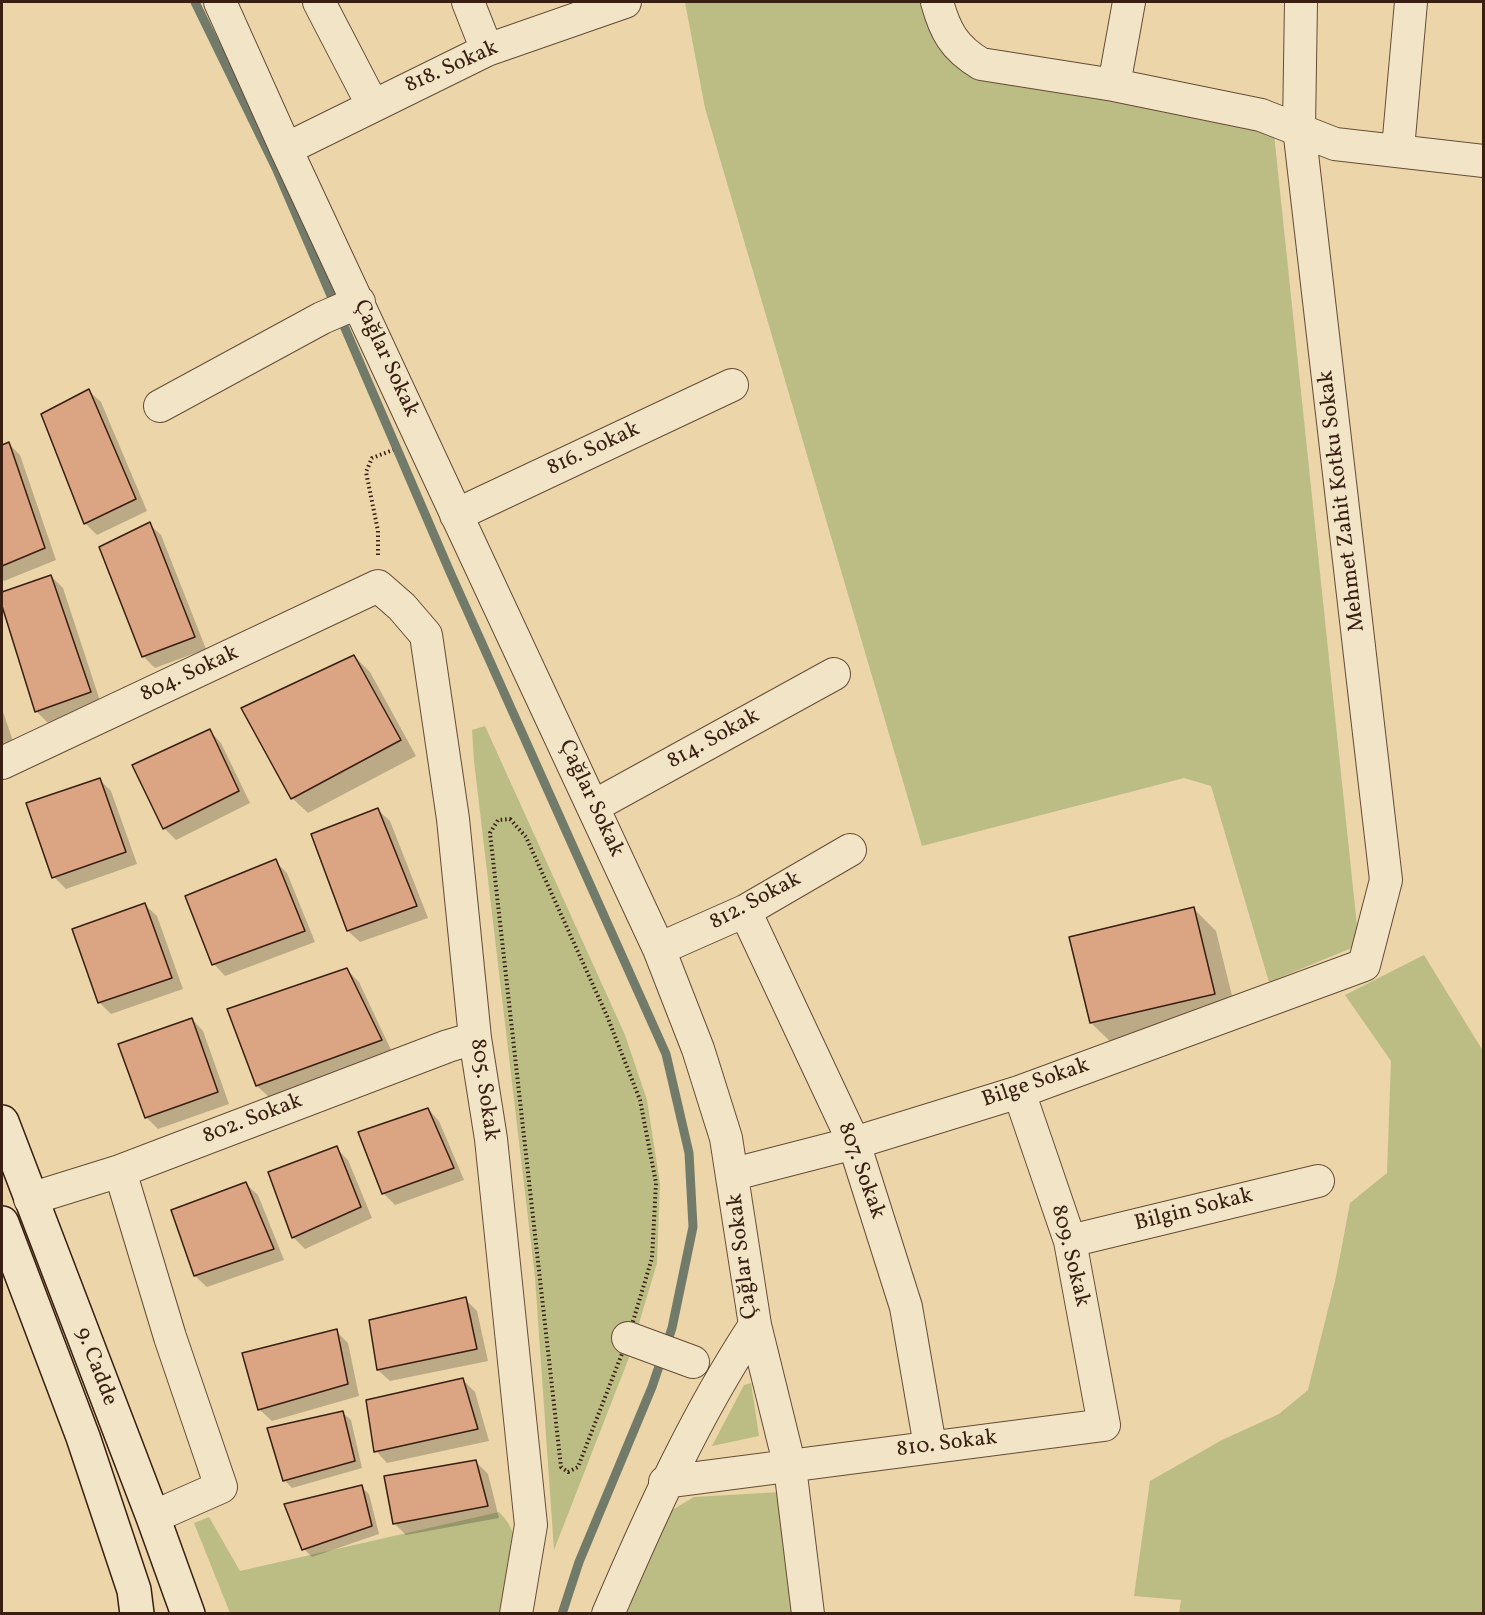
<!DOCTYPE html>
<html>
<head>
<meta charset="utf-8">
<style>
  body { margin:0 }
  #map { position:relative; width:1485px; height:1615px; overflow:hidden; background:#ebd5a9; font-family:Vollkorn,serif }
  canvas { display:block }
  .frame { position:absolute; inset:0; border:3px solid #381f11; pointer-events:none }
</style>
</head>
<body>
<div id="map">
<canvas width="1485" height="1615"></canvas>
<div class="frame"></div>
</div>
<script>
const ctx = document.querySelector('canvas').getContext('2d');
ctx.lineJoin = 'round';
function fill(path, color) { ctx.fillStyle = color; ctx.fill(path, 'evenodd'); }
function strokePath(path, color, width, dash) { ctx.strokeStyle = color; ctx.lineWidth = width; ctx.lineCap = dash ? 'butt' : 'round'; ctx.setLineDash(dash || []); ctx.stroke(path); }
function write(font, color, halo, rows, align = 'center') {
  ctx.font = font + ' Vollkorn,serif'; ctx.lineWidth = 4.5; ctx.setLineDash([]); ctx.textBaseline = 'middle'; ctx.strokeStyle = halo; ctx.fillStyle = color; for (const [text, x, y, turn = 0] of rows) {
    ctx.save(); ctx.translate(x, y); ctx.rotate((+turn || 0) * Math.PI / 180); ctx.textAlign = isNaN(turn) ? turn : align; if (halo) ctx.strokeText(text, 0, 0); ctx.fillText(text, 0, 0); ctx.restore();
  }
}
const green = new Path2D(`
  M 685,2 L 934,2 L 962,68 L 1274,134 L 1359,945 L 1269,982 L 1211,786 L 1184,778 L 922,846 L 705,108 Z
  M 485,726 L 625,1035 L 647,1100 L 660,1184 L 657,1263 L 628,1360 L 554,1550 L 535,1277 L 474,761 L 472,730 Z
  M 1424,955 L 1483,1051 L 1483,1613 L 1179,1613 L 1181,1600 L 1134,1596 L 1150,1481 L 1222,1440 L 1279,1414 L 1308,1390 L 1336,1277 L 1350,1203 L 1387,1173 L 1391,1061 L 1345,995 Z
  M 751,1383 L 759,1436 L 712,1446 L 744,1385 Z
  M 780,1492 L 798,1613 L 627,1614 L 654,1537 L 667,1513 L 694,1497 Z
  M 499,1512 C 529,1541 512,1578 505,1613 L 230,1613 L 194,1523 L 209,1517 L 240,1571 Z`);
const shadow = new Path2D(`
  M 89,391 L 101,402 L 147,511 L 97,535 L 85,523 Z
  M 8,443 L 20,455 L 56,560 L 4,581 L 2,579 L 2,446 Z
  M 149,524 L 161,535 L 206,649 L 155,668 L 143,656 Z
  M 51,576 L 63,588 L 101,704 L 48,723 L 36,711 L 2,601 L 2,593 Z
  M 354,656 L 370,672 L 416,756 L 308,813 L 292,798 Z
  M 2,709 L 15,747 L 2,751 Z
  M 210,731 L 221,743 L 250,803 L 176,840 L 164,828 Z
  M 99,779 L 111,791 L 137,864 L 66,889 L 54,877 Z
  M 378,810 L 390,821 L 428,918 L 360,942 L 348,931 Z
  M 275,861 L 287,873 L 315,942 L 225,976 L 214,964 Z
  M 145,905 L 157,916 L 183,989 L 111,1014 L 99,1002 Z
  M 1193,908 L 1216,931 L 1237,1016 L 1114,1045 L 1091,1023 Z
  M 347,970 L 359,982 L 392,1052 L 269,1097 L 257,1086 Z
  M 192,1019 L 203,1031 L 229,1104 L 158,1129 L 146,1117 Z
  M 428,1109 L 439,1121 L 464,1180 L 395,1205 L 383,1193 Z
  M 336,1148 L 348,1160 L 372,1218 L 305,1249 L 293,1237 Z
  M 246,1184 L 258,1195 L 284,1260 L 207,1287 L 195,1276 Z
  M 465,1299 L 477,1311 L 488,1361 L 390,1381 L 378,1370 Z
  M 336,1331 L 348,1343 L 359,1396 L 272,1421 L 260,1410 L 244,1354 Z
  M 463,1380 L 475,1392 L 489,1441 L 387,1463 L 376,1451 Z
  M 343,1413 L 351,1420 L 362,1468 L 292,1488 L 284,1480 Z
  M 476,1462 L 488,1474 L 499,1518 L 406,1535 L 394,1523 Z
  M 361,1487 L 369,1494 L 379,1534 L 312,1557 L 304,1549 Z`);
const stream = new Path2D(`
  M 195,2 L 276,168 L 450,572 L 666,1054 L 689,1153 L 693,1227 L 672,1328 L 652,1387 L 579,1562 L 562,1614`);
const building = new Path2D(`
  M 89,389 L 136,499 L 84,524 L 41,414 Z
  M 9,442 L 45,548 L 2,566 L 2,445 Z
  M 150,522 L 195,637 L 142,657 L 99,547 Z
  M 51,575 L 91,692 L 35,712 L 2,606 L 2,592 Z
  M 354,655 L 401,740 L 291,799 L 241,708 Z
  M 210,729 L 239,791 L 163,829 L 132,765 Z
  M 100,778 L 126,852 L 52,878 L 26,803 Z
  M 378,808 L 417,906 L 347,931 L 311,834 Z
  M 276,859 L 305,931 L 212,965 L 185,896 Z
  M 145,903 L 172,978 L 98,1003 L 72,929 Z
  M 1194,907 L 1215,994 L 1090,1023 L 1069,937 Z
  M 347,968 L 382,1040 L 256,1086 L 227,1009 Z
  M 192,1018 L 218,1092 L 145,1118 L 118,1044 Z
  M 428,1108 L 454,1168 L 382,1194 L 358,1132 Z
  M 337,1146 L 361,1207 L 292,1238 L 268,1172 Z
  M 246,1182 L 274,1249 L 194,1276 L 171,1210 Z
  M 466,1297 L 477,1349 L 377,1370 L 369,1320 Z
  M 337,1329 L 348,1384 L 258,1410 L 242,1353 Z
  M 463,1378 L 478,1429 L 374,1452 L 366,1400 Z
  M 343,1411 L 355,1461 L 283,1481 L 267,1428 Z
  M 476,1460 L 488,1506 L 393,1524 L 384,1476 Z
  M 362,1485 L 372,1526 L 302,1550 L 284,1504 Z`);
const path = new Path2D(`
  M 378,555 L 378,531 L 366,472 L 372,458 L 393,450
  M 510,819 L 526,837 L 607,1016 L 640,1100 L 656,1183 L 652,1258 L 628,1338 L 578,1467 L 568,1472 L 561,1467 L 490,833 L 498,820 Z`);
const street = new Path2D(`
  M 220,2 L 286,149 L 659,949 L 698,1049 L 726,1138 L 755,1325 C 695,1416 651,1514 608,1614
  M 319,2 L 372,104
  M 468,2 L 487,50
  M 937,2 C 945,31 954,48 981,64 L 1114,85 L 1261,115 L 1335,144 L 1484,161
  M 1114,85 L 1129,2
  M 286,149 L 487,50 L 625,2
  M 1398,149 L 1411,2
  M 160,406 L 322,318 L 359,302
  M 456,515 L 732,385
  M 2,763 L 378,586 L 402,607 L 426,635 L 453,819 L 475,1038 L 491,1139 L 531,1525 L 516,1614
  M 594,806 L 834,674
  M 745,911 L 854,1143 L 906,1307 L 930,1446
  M 659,949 L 745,911 L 850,850
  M 120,1171 L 170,1337 L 221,1487 L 153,1517
  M 734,1174 L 854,1143 L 1019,1092 L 1364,965 L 1386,880 L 1299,128 L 1301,2
  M 30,1199 L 120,1171 L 448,1046 L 475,1038
  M 1070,1241 L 1318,1181
  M 755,1325 L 790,1467 L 808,1614
  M 628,1338 L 693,1362
  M 665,1482 L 1104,1425 L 1070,1241 L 1019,1092`);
const secondary = new Path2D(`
  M 2,1122 L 153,1517 L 188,1614
  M 2,1223 L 83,1437 L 134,1590 L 137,1614`);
const streetNames = [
  ["818. Sokak",452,68,-24],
  ["Çağlar Sokak",385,359,65],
  ["816. Sokak",594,450,-25],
  ["Mehmet Zahit Kotku Sokak",1343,501,-97],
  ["804. Sokak",190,675,-25],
  ["814. Sokak",714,740,-29],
  ["Çağlar Sokak",590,799,65],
  ["812. Sokak",756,902,-28],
  ["Bilge Sokak",1036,1084,-19],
  ["805. Sokak",483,1090,82],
  ["802. Sokak",253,1120,-21],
  ["807. Sokak",860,1171,70],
  ["Bilgin Sokak",1194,1211,-14],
  ["Çağlar Sokak",744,1256,-97],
  ["809. Sokak",1069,1256,76],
  ["9. Cadde",95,1367,69],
  ["810. Sokak",947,1445,-7]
];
fill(green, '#bcbc85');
fill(shadow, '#0003');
strokePath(stream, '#727b69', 9);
fill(building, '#dba483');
strokePath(building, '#381f11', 1.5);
strokePath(street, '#654c37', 34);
strokePath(secondary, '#381f11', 36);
strokePath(path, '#381f11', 4, [1.5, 3]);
strokePath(street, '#f2e4c7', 32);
strokePath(secondary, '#f2e4c7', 33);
write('22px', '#381f11', '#f2e4c7', streetNames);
</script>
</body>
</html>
